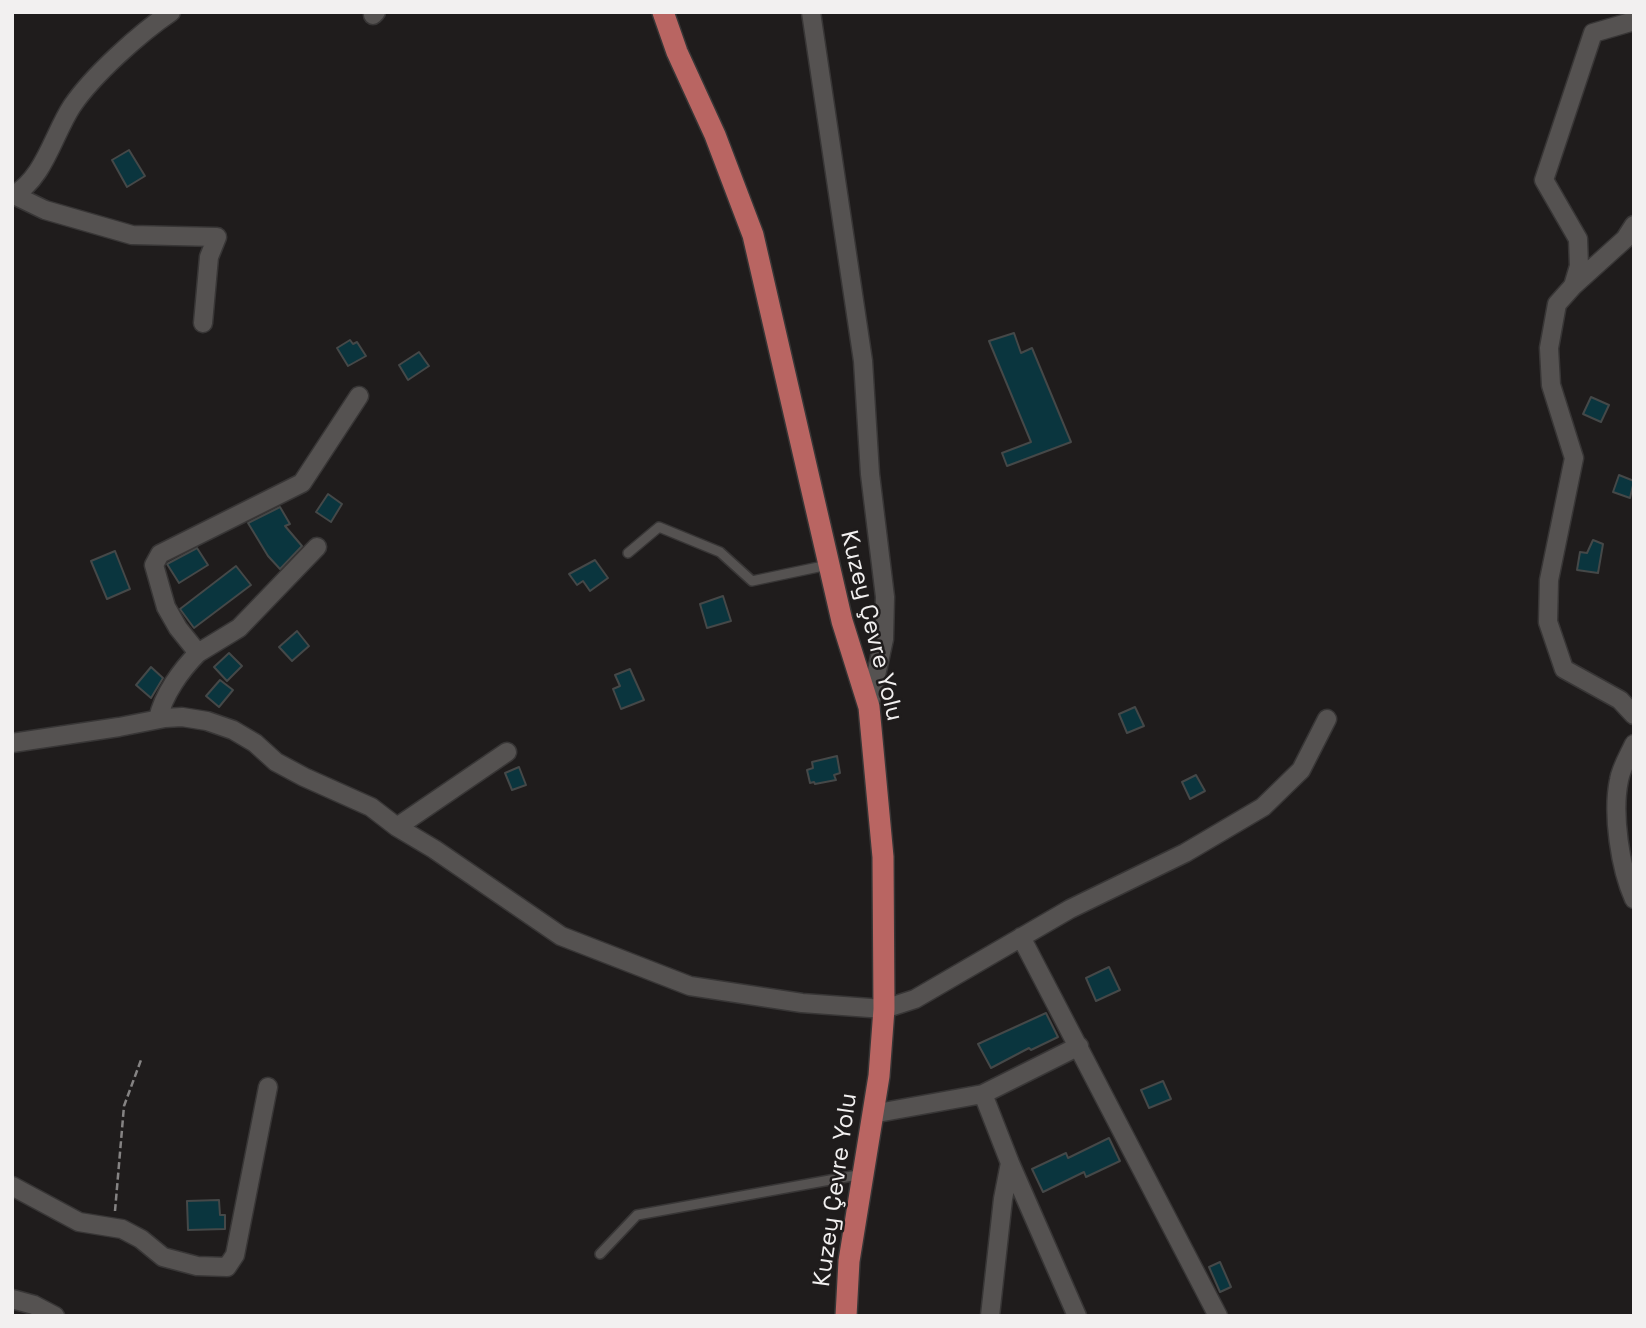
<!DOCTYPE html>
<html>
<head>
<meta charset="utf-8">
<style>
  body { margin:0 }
  #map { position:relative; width:1646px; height:1328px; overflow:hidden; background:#1f1c1c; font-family:"Space Grotesk",sans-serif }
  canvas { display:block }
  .frame { position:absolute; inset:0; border:14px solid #f2f0f0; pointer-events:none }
</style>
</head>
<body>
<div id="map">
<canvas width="1646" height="1328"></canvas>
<div class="frame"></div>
</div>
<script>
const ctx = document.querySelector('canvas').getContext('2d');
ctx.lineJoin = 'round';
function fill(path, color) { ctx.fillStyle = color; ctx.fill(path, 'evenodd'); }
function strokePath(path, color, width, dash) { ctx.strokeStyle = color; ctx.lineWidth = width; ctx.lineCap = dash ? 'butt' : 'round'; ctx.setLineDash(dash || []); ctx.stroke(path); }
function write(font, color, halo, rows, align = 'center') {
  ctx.font = font + ' "Space Grotesk",sans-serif'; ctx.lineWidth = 5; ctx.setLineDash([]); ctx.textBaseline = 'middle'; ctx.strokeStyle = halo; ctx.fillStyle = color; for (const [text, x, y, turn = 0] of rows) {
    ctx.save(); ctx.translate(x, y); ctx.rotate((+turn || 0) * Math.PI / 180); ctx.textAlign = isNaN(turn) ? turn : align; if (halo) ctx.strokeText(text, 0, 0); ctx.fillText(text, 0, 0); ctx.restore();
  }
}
const building = new Path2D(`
  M 129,150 L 145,176 L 127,187 L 112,160 Z
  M 1014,333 L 1021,353 L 1032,348 L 1071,442 L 1007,466 L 1002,453 L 1031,442 L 989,341 Z
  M 350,340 L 353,344 L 357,342 L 366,356 L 348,366 L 337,348 Z
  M 419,352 L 429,366 L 408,380 L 399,365 Z
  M 1591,397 L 1609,405 L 1601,422 L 1583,414 Z
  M 1619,475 L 1634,481 L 1630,498 L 1613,492 Z
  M 328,494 L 342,504 L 331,522 L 316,512 Z
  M 280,507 L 290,524 L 285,526 L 302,546 L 280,569 L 268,556 L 248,523 Z
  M 1593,540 L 1603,544 L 1598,573 L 1577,570 L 1580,552 L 1587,553 Z
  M 197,548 L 208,565 L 179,583 L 167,564 Z
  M 115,551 L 130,589 L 107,599 L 91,561 Z
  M 595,560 L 608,578 L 590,591 L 583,581 L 577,585 L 569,574 Z
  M 236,566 L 251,585 L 194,628 L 180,609 Z
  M 723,596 L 731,621 L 707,628 L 700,604 Z
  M 297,631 L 309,646 L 292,661 L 279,647 Z
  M 229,653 L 242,666 L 227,681 L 214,667 Z
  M 151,667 L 163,678 L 151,698 L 136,685 Z
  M 630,669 L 644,700 L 621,709 L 613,689 L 620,686 L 615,675 Z
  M 220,680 L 233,690 L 219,707 L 206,696 Z
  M 1135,707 L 1144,726 L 1127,733 L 1119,714 Z
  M 837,756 L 840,773 L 834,775 L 836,780 L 815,784 L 814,782 L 810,783 L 807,770 L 813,768 L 812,762 Z
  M 519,767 L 526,785 L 512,790 L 505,773 Z
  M 1196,775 L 1205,791 L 1190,799 L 1182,782 Z
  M 1109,967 L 1120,990 L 1096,1001 L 1086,978 Z
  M 1046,1013 L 1058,1037 L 1031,1050 L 1029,1048 L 991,1068 L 978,1044 Z
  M 1163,1081 L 1171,1099 L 1149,1108 L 1141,1090 Z
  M 1109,1138 L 1120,1161 L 1086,1177 L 1084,1172 L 1043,1192 L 1032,1169 L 1066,1153 L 1068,1158 Z
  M 219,1200 L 220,1215 L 225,1215 L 225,1229 L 188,1230 L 187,1201 Z
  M 1220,1262 L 1231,1287 L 1220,1292 L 1209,1267 Z`);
const path = new Path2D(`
  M 115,1211 L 124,1106 L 141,1060`);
const service = new Path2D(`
  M 628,553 L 659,527 L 720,552 L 752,581 L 828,565
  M 600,1254 L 637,1215 L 863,1174`);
const minor = new Path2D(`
  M 811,12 L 863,361 L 870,474 L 885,597 L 884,639 L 869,707
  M 373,15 L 376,12
  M 14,195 L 45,210 L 132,235 L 217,237 L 209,257 L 203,323
  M 12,196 C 44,179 53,135 72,106 C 93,75 140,33 171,12
  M 1634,225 L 1625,239 L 1573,286 L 1557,304 L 1549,348 L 1551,385 L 1574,458 L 1549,580 L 1548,622 L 1564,669 L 1620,700 L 1634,715
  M 1573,286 L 1579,266 L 1578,239 L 1544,180 L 1593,33 L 1634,21
  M 198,653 L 239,628 L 317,547
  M 158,719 C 163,695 181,670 198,653 L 178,628 L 166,607 L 154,565 L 160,554 L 302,483 L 359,396
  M 12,743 L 119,727 L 165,718 L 182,717 L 207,721 L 233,730 L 255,743 L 276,762 L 304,777 L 371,807 L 397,827 L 434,849 L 561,936 L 690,986 L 802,1003 L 884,1009 L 915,999 L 1070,909 L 1185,853 L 1263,807 L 1301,770 L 1327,719
  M 1634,744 C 1629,755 1621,768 1619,780 C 1612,814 1620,868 1634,899
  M 397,827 L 507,752
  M 1021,937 L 1218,1316
  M 983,1094 L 1010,1163 L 1077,1316
  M 872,1114 L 983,1094 L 1079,1046
  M 12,1186 L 79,1222 L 122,1229 L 141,1239 L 163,1257 L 197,1266 L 227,1267 L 235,1255 L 268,1087
  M 12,1299 L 34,1305 L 55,1316
  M 990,1316 L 1003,1199 L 1010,1163`);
const primary = new Path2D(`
  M 663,12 L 677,52 L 715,135 L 753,235 L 842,621 L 869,707 L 883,857 L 884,1009 L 879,1076 L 849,1261 L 846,1316`);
const streetNames = [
  ["Kuzey Çevre Yolu",871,626,76],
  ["Kuzey Çevre Yolu",836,1190,-82]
];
fill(building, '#0a353e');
strokePath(building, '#454848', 2);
strokePath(service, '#383636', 12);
strokePath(minor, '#383636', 21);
strokePath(primary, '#383636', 24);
strokePath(path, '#858383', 2.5, [7, 3.5]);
strokePath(service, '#555251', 9);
strokePath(minor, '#555251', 18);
strokePath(primary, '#b96562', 21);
write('24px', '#f2f0f0', '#1f1c1c', streetNames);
</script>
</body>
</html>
